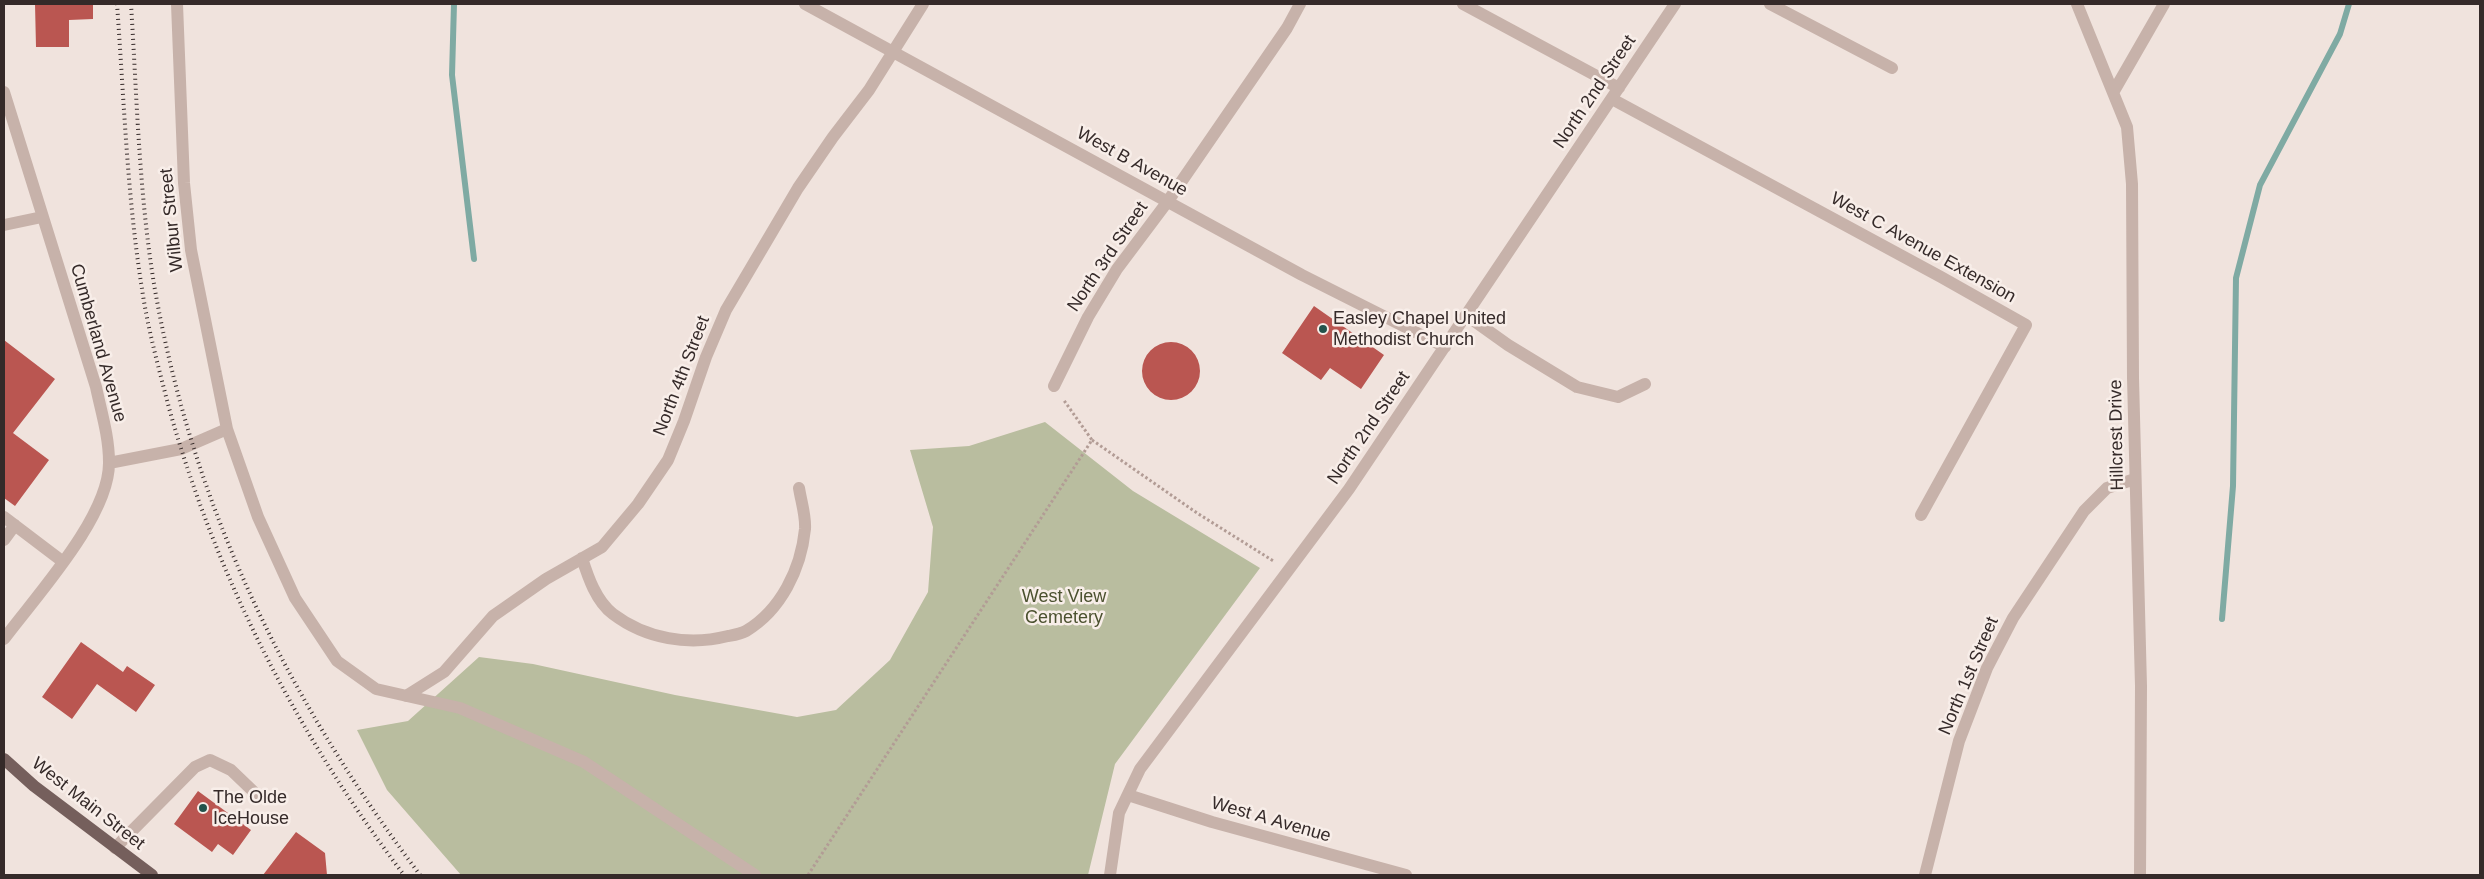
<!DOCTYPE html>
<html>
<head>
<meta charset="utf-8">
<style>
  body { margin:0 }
  #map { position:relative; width:2484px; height:879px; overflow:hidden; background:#f0e3dd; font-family:Helvetica,sans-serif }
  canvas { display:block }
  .frame { position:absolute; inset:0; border:5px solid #352a29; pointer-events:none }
</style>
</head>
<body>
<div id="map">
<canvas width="2484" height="879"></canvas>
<div class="frame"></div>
</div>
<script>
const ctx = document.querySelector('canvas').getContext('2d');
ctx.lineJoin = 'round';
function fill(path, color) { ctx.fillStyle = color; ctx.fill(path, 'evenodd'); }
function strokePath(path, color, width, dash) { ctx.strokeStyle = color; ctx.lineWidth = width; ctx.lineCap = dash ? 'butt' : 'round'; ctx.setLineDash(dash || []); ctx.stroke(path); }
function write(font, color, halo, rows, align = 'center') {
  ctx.font = font + ' Helvetica,sans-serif'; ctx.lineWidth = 5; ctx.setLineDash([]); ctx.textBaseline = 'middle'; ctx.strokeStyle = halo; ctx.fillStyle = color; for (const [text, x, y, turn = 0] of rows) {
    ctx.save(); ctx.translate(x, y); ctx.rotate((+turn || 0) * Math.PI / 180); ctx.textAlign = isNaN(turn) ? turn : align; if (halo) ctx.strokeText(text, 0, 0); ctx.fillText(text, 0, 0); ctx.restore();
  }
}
const green = new Path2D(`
  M 1045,422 L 1133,491 L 1260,568 L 1115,764 L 1088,875 L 461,875 L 387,790 L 357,730 L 408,721 L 479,657 L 533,664 L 675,695 L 797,717 L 836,710 L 890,660 L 928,592 L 933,527 L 910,450 L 969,446 Z`);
const stream = new Path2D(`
  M 454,4 L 452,75 L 474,259
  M 2222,619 L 2233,486 L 2236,278 L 2260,185 L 2340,34 L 2349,4`);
const building = new Path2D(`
  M 35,4 L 93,4 L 93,19 L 69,20 L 69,47 L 36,47 Z
  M 1314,306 L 1384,355 L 1361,389 L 1330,368 L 1321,380 L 1282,353 Z
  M 4,340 L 55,379 L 13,433 L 49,460 L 15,506 L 4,498 Z
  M1142 371a29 29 0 1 1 58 0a29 29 0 1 1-58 0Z
  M 81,642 L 123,672 L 127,666 L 155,685 L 136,712 L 97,684 L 72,719 L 42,697 Z
  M 198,791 L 251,830 L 233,855 L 218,844 L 212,852 L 174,824 Z
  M 296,832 L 325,853 L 327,875 L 263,875 Z`);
const path = new Path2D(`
  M 1092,440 L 1197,513 L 1275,562
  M 808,875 L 1092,440 L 1063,399`);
const minor = new Path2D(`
  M 177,4 L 184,183 L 191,250 L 227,429 L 258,517 L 295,598 L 337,661 L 376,689 L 460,708 L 584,762 L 755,875
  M 805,4 L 1302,275 L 1445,347
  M 1463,4 L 1619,88
  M 1770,4 L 1892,68
  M 2077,4 L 2127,127 L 2132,184 L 2133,378 L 2141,686 L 2140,875
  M 2114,91 L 2164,4
  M 4,92 L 96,387 C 101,411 109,436 109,462 C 110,516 36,596 4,639
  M 1612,99 L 1941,277 L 2026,325 L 1921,515
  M 4,225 L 42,217
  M 1466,315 L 1508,345 L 1577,387 L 1618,397 L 1645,384
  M 1054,386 L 1088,317 L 1117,269 L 1168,201 L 1287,28 L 1300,4
  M 109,463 L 181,449 L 227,429
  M 4,517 L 62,561
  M 4,540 L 15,525
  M 582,558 C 588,577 596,601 613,614 C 646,639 689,646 728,636 C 734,635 741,634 746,631 C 781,610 801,569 805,529 C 806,516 801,501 799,488
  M 406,696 L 444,672 L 493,616 L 546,579 L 602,547 L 638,504 L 668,460 L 684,421 L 706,357 L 726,310 L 798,188 L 833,137 L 869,90 L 923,4
  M 1128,795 L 1212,822 L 1406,875
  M 115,848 L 195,767 L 210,760 L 231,770 L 256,794
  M 1110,875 L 1119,813 L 1140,769 L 1349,489 L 1675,4
  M 1925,875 L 1959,741 L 1987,668 L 2013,618 L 2084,511 L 2107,488 L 2135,479`);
const major = new Path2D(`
  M 4,759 L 34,786 L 152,875`);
const rail = new Path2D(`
  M 117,4 C 124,99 127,195 142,289 C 148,330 159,369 169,408 C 217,579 297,734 404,875
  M 131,4 C 137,99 139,196 155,290 C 194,510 287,698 420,875`);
const markers = [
  [1323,329,5,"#23534c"],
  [203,808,5,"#23534c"]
];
const streetNames = [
  ["North 2nd Street",1595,92,-56],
  ["West B Avenue",1132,162,29],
  ["Wilbur Street",172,220,-96],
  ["West C Avenue Extension",1923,248,29],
  ["North 3rd Street",1108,257,-56],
  ["Cumberland Avenue",98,343,74],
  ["North 4th Street",682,376,-69],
  ["North 2nd Street",1369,428,-56],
  ["Hillcrest Drive",2117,435,-91],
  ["North 1st Street",1969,676,-67],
  ["West Main Street",88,804,38],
  ["West A Avenue",1271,820,16]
];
const poiNames = [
  ["Easley Chapel United",1333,319],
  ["Methodist Church",1333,340],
  ["The Olde",213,798],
  ["IceHouse",213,819]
];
const parkNames = [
  ["West View",1064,597],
  ["Cemetery",1064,618]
];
fill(green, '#b9bd9f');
strokePath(stream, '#7faaa3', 6);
fill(building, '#ba5651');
strokePath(path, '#b29c95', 3, [2.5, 2.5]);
strokePath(minor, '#c7b2aa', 12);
strokePath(major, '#755f5c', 12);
strokePath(rail, '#352a29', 4, [1, 4]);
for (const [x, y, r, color] of markers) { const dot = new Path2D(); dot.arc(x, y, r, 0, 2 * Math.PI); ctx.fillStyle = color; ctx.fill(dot); strokePath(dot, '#f8eee9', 2); }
write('18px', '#352a29', '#f8eee9', streetNames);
write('18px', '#352a29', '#f8eee9', poiNames, 'left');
write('18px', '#4b512f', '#f8eee9', parkNames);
</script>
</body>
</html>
